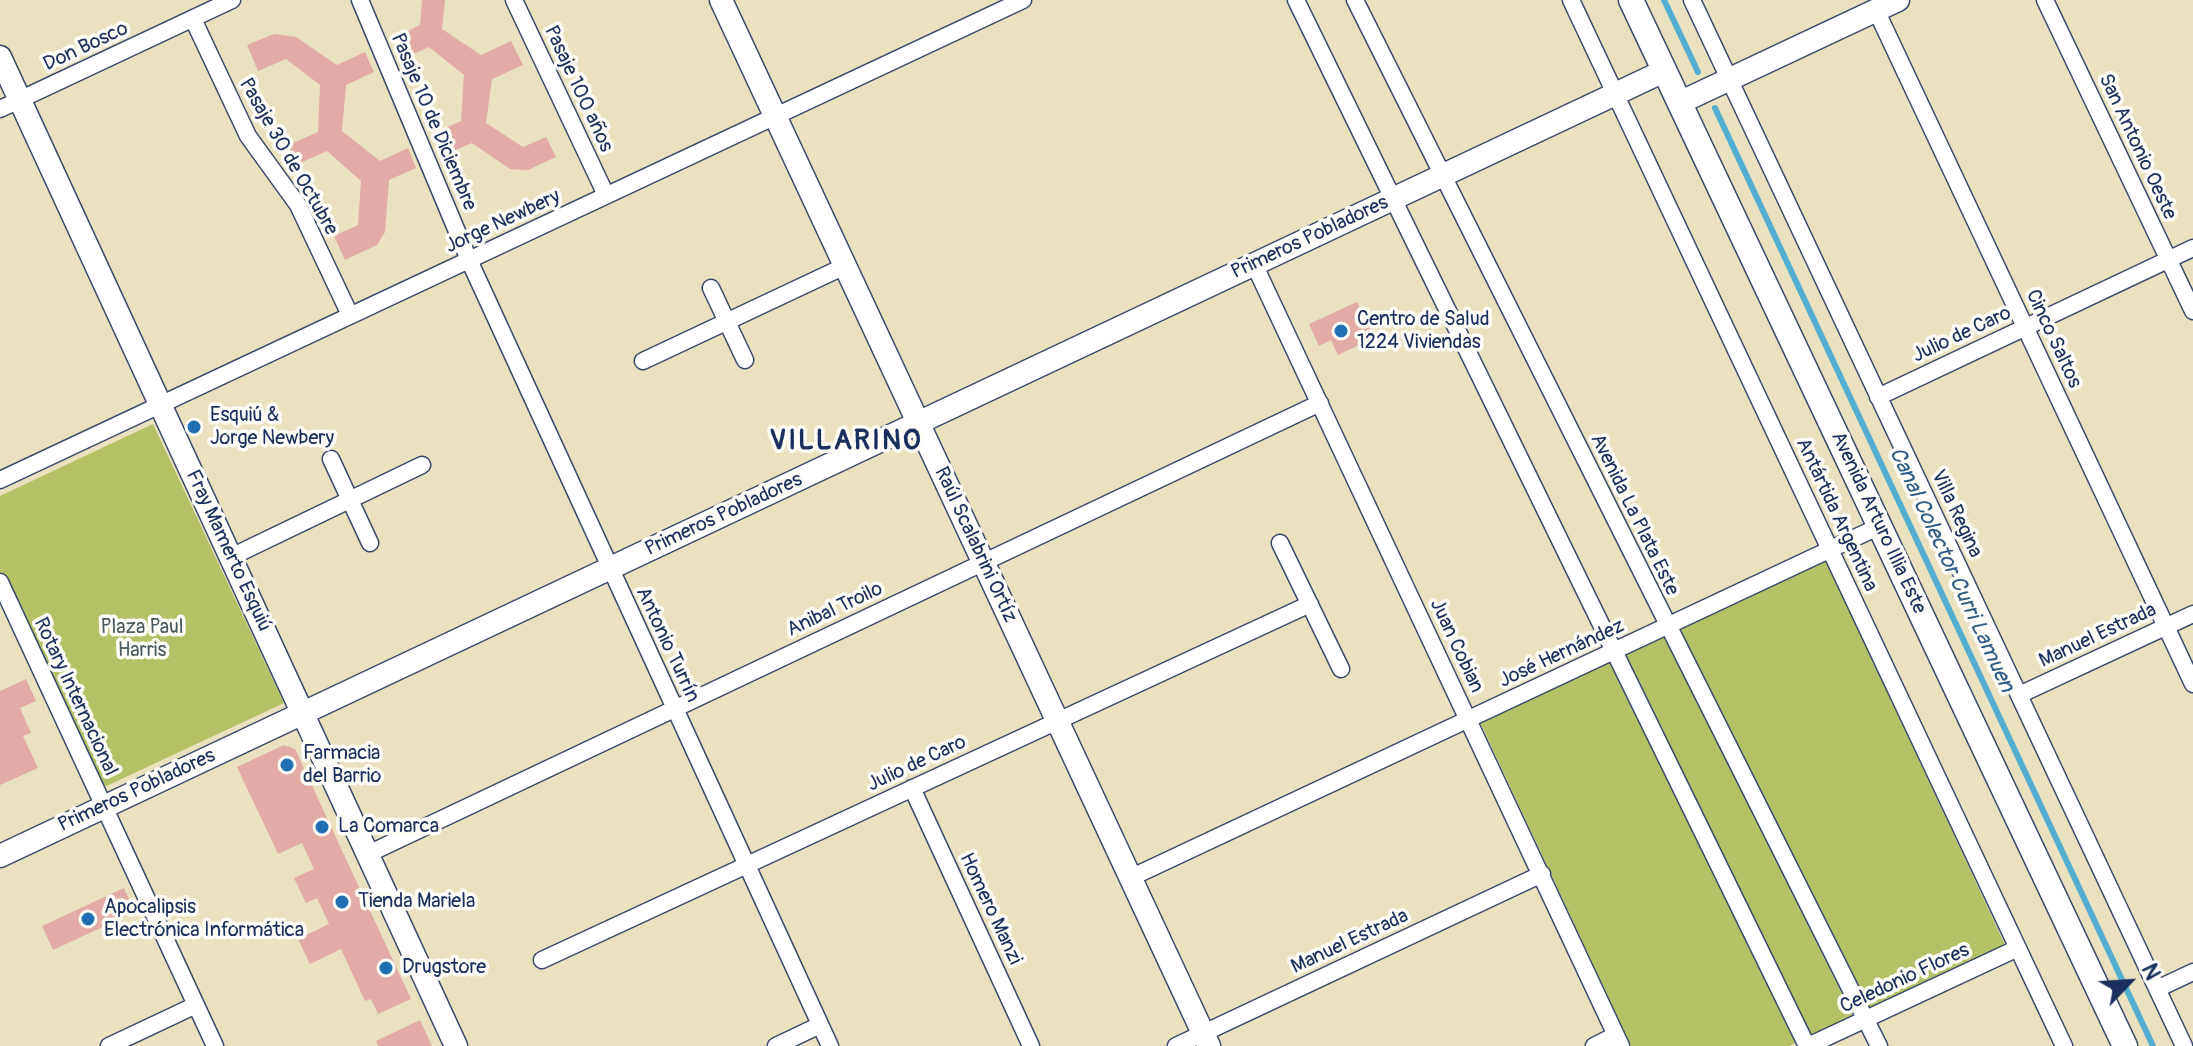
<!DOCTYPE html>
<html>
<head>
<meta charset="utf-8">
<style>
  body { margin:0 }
  #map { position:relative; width:2193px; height:1046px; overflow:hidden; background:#eae1bf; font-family:Pangolin,sans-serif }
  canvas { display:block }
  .north { position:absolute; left:2089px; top:942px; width:80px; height:80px; -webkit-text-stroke:6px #fdfcf7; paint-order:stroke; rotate:65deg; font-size:22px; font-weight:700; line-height:32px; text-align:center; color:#1b2f5e }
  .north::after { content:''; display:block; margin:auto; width:28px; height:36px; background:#1b2f5e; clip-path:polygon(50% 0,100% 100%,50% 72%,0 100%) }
</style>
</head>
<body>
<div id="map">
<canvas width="2193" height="1046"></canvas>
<div class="north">N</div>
</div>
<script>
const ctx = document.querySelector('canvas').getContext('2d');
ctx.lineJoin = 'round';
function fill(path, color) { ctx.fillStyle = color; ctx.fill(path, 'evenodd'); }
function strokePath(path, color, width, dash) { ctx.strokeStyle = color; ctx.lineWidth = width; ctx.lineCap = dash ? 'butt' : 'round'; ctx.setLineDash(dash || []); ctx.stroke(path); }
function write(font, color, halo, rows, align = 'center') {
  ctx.font = font + ' Pangolin,sans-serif'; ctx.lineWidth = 7; ctx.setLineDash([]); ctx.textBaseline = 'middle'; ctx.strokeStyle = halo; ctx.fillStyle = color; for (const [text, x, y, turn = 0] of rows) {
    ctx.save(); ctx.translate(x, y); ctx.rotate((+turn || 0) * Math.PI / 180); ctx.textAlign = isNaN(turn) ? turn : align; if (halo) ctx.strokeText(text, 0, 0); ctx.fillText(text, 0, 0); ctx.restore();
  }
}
const green = new Path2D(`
  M 153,424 L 284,703 L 100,789 L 0,575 L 0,496 Z
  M 1826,561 L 2005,945 L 1789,1046 L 1631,1046 L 1480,722 Z`);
const stream = new Path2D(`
  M 1664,0 L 1698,72
  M 1715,108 L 2153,1046`);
const building = new Path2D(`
  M 422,0 L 445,0 L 442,29 L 481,55 L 511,41 L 523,65 L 492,79 L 486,123 L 523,147 L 546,137 L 556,157 L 528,170 L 510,169 L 472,143 L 446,154 L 436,132 L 461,121 L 464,75 L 429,47 L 403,59 L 393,38 L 420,25 Z
  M 274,34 L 296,37 L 337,65 L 365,52 L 374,72 L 346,85 L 342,131 L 380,161 L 408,148 L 416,168 L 389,180 L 385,232 L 377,245 L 345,260 L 334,236 L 358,225 L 361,181 L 327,151 L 293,166 L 284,147 L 318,132 L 320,85 L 286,59 L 258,71 L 247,45 Z
  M 1357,302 L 1374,338 L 1338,355 L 1331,340 L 1319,346 L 1309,324 Z
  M 26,679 L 36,701 L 20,708 L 31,733 L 23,736 L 38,768 L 0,785 L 0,691 Z
  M 284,745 L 295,749 L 411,999 L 378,1014 L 371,999 L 365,1001 L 341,949 L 310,964 L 298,939 L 329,924 L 317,898 L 306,903 L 294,878 L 314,869 L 302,843 L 278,854 L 237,767 Z
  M 124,888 L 135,912 L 53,950 L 42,926 Z
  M 420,1020 L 432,1046 L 378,1046 L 376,1041 Z`);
const street = new Path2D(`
  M 360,0 L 469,260 L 830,1046
  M 514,0 L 606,195
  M 1296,0 L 1807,1046
  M 1355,0 L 1879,1046
  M 1571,0 L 2064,1046
  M 1692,0 L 2184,1046
  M 2045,0 L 2193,311
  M 1876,10 L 2193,684
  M 193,19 L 248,136 L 298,205 L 350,315
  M 0,109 L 232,0
  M 1254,264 L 1621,1046
  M 711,288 L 745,360
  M 643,361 L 845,266
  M 1878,397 L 2193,248
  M 331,459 L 370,543
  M 0,480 L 1023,0
  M 1280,543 L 1341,669
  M 231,557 L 422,465
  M 0,582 L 215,1046
  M 2019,695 L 2193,614
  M 912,788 L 1031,1046
  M 368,854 L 1320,403
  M 1130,878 L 1880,526
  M 542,960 L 1310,604
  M 2157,989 L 2193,972
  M 109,1046 L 196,1005
  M 776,1046 L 820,1025
  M 1176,1046 L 1542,874
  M 1594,1046 L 1616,1035
  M 1808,1046 L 2018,948`);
const secondary = new Path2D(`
  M 721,0 L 1209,1046
  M 0,57 L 456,1046
  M 1679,103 L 1898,0
  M 0,856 L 1664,71`);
const primary = new Path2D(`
  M 1631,0 L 2125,1046`);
const markers = [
  [1341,331,8,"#1f6fb2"],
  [194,427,8,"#1f6fb2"],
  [287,765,8,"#1f6fb2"],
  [322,827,8,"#1f6fb2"],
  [342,902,8,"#1f6fb2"],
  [88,919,8,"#1f6fb2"],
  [386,968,8,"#1f6fb2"]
];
const streetNames = [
  ["Don Bosco",86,47,-25],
  ["Pasaje 100 años",578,89,65],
  ["Pasaje 10 de Diciembre",433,122,67],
  ["San Antonio Oeste",2137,147,65],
  ["Pasaje 30 de Octubre",288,157,60],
  ["Jorge Newbery",503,222,-25],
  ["Primeros Pobladores",1310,238,-25],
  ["Julio de Caro",1962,335,-25],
  ["Cinco Saltos",2053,339,65],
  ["Villa Regina",1956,514,65],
  ["Primeros Pobladores",724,515,-25],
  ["Avenida La Plata Este",1634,515,64],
  ["Antártida Argentina",1836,515,65],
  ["Avenida Arturo Illia Este",1878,523,65],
  ["Raúl Scalabrini Ortíz",975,545,65],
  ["Fray Mamerto Esquiú",228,551,65],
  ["Anibal Troilo",835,610,-25],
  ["Manuel Estrada",2098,636,-25],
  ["Antonio Turrín",667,645,65],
  ["Juan Cobian",1456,646,65],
  ["José Hernández",1562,654,-25],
  ["Rotary Internacional",75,697,65],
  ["Julio de Caro",917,764,-25],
  ["Primeros Pobladores",137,791,-25],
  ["Homero Manzi",990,909,65],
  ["Manuel Estrada",1350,942,-25],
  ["Celedonio Flores",1905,979,-25]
];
const poiNames = [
  ["Centro de Salud",1357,320],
  ["1224 Viviendas",1357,343],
  ["Esquiú &",210,416],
  ["Jorge Newbery",210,439],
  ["Farmacia",303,754],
  ["del Barrio",303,777],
  ["La Comarca",338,827],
  ["Tienda Mariela",358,902],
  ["Apocalipsis",104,908],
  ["Electrónica Informática",104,931],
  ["Drugstore",402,968]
];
const parkNames = [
  ["Plaza Paul",142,628],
  ["Harris",142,651]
];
const waterNames = [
  ["Canal Colector Curri Lamuen",1951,570,65]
];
const districtNames = [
  ["VILLARINO",846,442]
];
fill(green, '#b4c265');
strokePath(stream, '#54aed1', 6);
fill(building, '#e2aba5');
strokePath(street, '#3a4a6d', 19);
strokePath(secondary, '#3a4a6d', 25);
strokePath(primary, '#3a4a6d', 27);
strokePath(street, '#fff', 16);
strokePath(secondary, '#fff', 22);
strokePath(primary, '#fff', 24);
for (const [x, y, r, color] of markers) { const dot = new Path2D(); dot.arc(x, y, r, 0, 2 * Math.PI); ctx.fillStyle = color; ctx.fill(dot); strokePath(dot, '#fdfcf7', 3); }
write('20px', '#1b2f5e', '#fdfcf7', streetNames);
write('20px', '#1b2f5e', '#fdfcf7', poiNames, 'left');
write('20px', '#495b60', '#fdfcf7', parkNames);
write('italic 22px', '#2f5b86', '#fdfcf7', waterNames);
ctx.letterSpacing = '2px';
write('bold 28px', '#1b2f5e', '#fdfcf7', districtNames);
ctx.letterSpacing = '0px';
</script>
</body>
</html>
